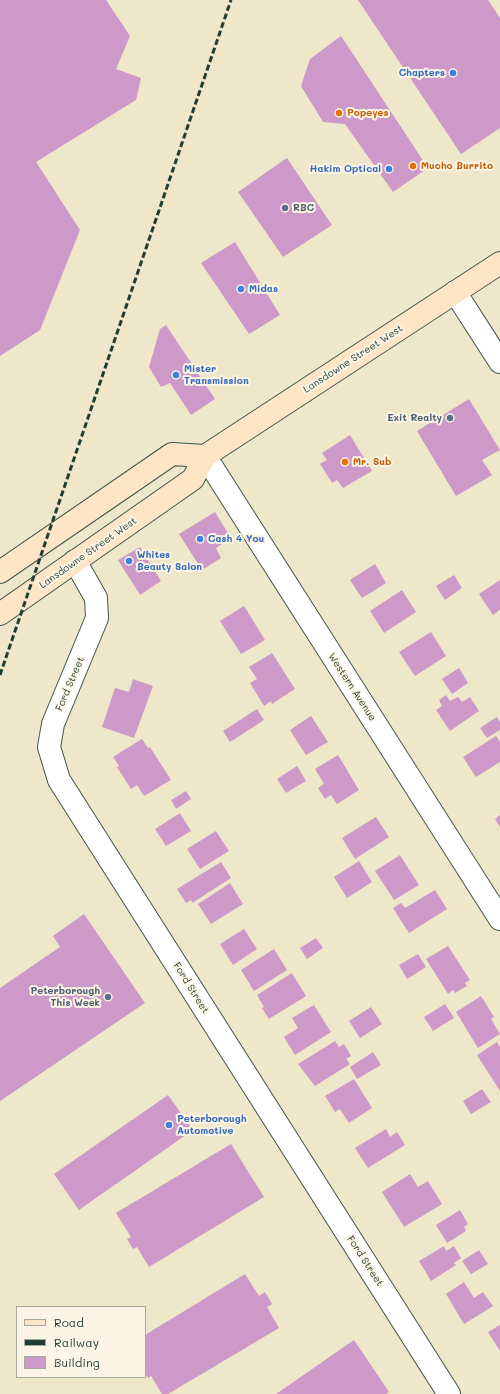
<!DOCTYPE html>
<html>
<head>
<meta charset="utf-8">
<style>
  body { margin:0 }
  #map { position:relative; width:500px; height:1394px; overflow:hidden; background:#efe7c9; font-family:Mali,sans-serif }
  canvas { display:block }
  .legend { position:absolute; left:16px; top:1306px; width:130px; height:72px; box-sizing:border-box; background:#fcf5e5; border:1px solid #a4ab9e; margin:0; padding:5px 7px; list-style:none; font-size:12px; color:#1f3d34 }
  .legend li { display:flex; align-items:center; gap:8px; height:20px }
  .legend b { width:20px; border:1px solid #a4ab9e }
</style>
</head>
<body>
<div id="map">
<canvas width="500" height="1394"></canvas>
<ul class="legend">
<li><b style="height:5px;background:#fee5c5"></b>Road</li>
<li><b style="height:5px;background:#1f3d34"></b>Railway</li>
<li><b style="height:11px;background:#cd99c8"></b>Building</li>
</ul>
</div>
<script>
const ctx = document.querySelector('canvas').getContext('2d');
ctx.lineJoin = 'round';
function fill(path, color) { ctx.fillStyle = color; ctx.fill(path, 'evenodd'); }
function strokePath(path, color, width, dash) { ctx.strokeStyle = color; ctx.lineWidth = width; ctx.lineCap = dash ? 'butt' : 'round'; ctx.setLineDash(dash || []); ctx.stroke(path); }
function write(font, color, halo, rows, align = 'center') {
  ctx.font = font + ' Mali,sans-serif'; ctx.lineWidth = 4; ctx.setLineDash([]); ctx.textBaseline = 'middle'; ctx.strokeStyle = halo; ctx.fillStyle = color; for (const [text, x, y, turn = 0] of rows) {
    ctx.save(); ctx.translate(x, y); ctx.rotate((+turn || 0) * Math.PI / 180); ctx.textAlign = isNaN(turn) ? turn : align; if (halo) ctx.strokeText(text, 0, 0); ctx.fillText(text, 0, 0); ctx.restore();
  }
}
const building = new Path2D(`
  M 0,0 L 106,0 L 130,36 L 116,69 L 141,78 L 136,100 L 36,162 L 80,230 L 40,330 L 0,356 Z
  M 358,0 L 488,0 L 500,18 L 500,128 L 461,154 Z
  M 341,36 L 428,168 L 393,192 L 345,124 L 323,122 L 301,86 L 310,59 Z
  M 287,158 L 332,225 L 283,257 L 238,192 Z
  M 235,242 L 280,315 L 249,334 L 201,263 Z
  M 166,325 L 215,399 L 191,415 L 170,383 L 161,387 L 149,367 L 160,329 Z
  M 469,399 L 500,450 L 482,460 L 492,475 L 456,496 L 417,431 Z
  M 350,435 L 372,471 L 343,488 L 337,480 L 332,483 L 320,464 L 327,460 L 322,453 Z
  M 215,512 L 231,538 L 216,548 L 221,558 L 202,570 L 179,534 Z
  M 140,547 L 161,581 L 140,595 L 118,560 Z
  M 375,564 L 386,583 L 362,598 L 350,580 Z
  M 454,575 L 462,588 L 445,600 L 436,586 Z
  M 500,580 L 500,610 L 493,615 L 479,594 Z
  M 402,590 L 416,612 L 384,633 L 370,611 Z
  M 244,606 L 265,640 L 241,654 L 220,621 Z
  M 431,632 L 446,656 L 415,676 L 399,652 Z
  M 272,653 L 295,689 L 272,704 L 271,701 L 264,706 L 250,683 L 257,679 L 249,667 Z
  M 459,668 L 468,683 L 452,694 L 442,679 Z
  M 133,679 L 153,686 L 134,738 L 102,727 L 115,688 L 129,692 Z
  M 446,695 L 450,701 L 458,697 L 462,702 L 470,697 L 479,711 L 450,731 L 436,710 L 442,706 L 439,700 Z
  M 257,709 L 264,720 L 230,742 L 223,731 Z
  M 311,716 L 328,742 L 306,755 L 290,730 Z
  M 497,717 L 500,722 L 500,730 L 487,738 L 480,728 Z
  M 496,736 L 500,742 L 500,762 L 476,777 L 463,757 Z
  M 142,739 L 148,748 L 150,747 L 171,780 L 144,796 L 137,785 L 131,789 L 117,767 L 119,766 L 113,757 Z
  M 338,755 L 359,790 L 337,804 L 331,795 L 325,799 L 318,788 L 324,784 L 315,769 Z
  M 297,766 L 306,781 L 286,793 L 277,779 Z
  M 186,791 L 191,799 L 176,809 L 171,800 Z
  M 180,813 L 191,831 L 166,846 L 155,829 Z
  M 500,815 L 500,827 L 495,819 Z
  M 376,817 L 389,837 L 355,859 L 342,838 Z
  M 216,831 L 229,851 L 200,869 L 187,849 Z
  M 400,855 L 419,885 L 394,900 L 375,871 Z
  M 359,861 L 372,882 L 347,898 L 334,877 Z
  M 221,862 L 231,878 L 192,903 L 191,900 L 186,903 L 177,889 Z
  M 230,883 L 243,904 L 211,924 L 198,904 Z
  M 435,890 L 447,909 L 409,933 L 393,908 L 401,903 L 405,908 Z
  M 84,914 L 145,1003 L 0,1101 L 0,988 L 60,947 L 53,936 Z
  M 244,929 L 257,949 L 233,965 L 220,944 Z
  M 316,938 L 323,948 L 307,959 L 300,948 Z
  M 448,946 L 470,980 L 465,983 L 467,986 L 455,993 L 453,990 L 448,994 L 426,959 Z
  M 274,949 L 287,970 L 254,991 L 241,970 Z
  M 418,954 L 426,967 L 407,979 L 399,965 Z
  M 292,973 L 306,996 L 269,1019 L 262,1008 L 264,1007 L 257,995 Z
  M 481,996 L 494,1017 L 491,1019 L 500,1034 L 478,1048 L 456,1012 Z
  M 445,1004 L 454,1018 L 433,1031 L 424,1017 Z
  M 314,1005 L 331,1032 L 295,1055 L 284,1037 L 298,1028 L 292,1018 Z
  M 371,1007 L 382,1024 L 360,1038 L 349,1021 Z
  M 335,1041 L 339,1047 L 344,1044 L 351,1056 L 346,1059 L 350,1064 L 315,1086 L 298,1064 Z
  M 497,1042 L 500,1047 L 500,1091 L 477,1055 Z
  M 373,1052 L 381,1065 L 357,1079 L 350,1067 Z
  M 354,1079 L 372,1108 L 349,1123 L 340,1109 L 335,1112 L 325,1096 Z
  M 482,1089 L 491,1102 L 471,1114 L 463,1101 Z
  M 168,1095 L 193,1130 L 79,1210 L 54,1174 Z
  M 386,1129 L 390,1137 L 397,1132 L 405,1145 L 368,1168 L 355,1148 Z
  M 231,1144 L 264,1197 L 149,1267 L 137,1247 L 133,1249 L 127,1239 L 131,1237 L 116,1213 Z
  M 410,1174 L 418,1187 L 428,1181 L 442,1204 L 404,1227 L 382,1192 Z
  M 460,1210 L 468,1224 L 464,1227 L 466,1231 L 447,1243 L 436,1225 Z
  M 444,1246 L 446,1251 L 454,1246 L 461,1258 L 454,1263 L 456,1265 L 431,1281 L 419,1261 Z
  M 479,1250 L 488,1264 L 471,1274 L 462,1261 Z
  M 245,1274 L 259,1296 L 265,1292 L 272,1304 L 267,1307 L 279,1328 L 168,1394 L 162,1394 L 151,1376 L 148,1378 L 145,1373 L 145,1335 Z
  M 464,1282 L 474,1298 L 483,1292 L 493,1306 L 464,1324 L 446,1294 Z
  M 500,1325 L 500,1351 L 488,1332 Z
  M 354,1340 L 389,1392 L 386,1394 L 276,1394 Z`);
const minor = new Path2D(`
  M 455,292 L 500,362
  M 205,456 L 500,919
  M 75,561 L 96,598 L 97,618 L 53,724 L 49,747 L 59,780 L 449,1394`);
const secondary = new Path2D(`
  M 0,572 L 172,454 L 205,456
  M 0,614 L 193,479 L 205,456 L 500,263`);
const rail = new Path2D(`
  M 0,675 L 231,0`);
const markers = [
  [453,73,4,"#3f7fe0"],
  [339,113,4,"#e8710a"],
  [413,166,4,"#e8710a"],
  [389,169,4,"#3f7fe0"],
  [285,208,4,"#5c6f8a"],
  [241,289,4,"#3f7fe0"],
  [176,375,4,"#3f7fe0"],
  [450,418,4,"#5c6f8a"],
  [345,462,4,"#e8710a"],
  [200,539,4,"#3f7fe0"],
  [129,561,4,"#3f7fe0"],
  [108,997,4,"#5c6f8a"],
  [169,1125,4,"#3f7fe0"]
];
const shopNames = [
  ["Chapters",445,73,"right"],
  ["Hakim Optical",381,169,"right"],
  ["Midas",249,289],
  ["Mister",184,369],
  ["Transmission",184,381],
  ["Cash 4 You",208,539],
  ["Whites",137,555],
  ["Beauty Salon",137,567],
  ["Peterborough",177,1119],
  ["Automotive",177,1131]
];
const foodNames = [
  ["Popeyes",347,113],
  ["Mucho Burrito",421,166],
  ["Mr. Sub",353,462]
];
const serviceNames = [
  ["RBC",293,208,"left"],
  ["Exit Realty",442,418],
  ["Peterborough",100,991],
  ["This Week",100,1003]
];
const streetNames = [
  ["Lansdowne Street West",353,359,-33],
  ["Lansdowne Street West",88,553,-35],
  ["Ford Street",70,684,-67],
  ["Western Avenue",352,687,57],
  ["Ford Street",191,988,58],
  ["Ford Street",365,1261,57]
];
fill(building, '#cd99c8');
strokePath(minor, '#3e564a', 24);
strokePath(secondary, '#3e564a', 24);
strokePath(minor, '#fff', 22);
strokePath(secondary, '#fee5c5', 22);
strokePath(rail, '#1f3d34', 3, [6, 3]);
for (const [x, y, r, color] of markers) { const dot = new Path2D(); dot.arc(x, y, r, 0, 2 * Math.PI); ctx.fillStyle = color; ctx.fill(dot); strokePath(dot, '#fcf5e5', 1.5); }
write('bold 10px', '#366cbe', '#fcf5e5', shopNames, 'left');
write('bold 10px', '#c56008', '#fcf5e5', foodNames, 'left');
write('bold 10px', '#4e5e75', '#fcf5e5', serviceNames, 'right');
write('10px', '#1f3d34', '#fcf5e5', streetNames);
</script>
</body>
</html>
